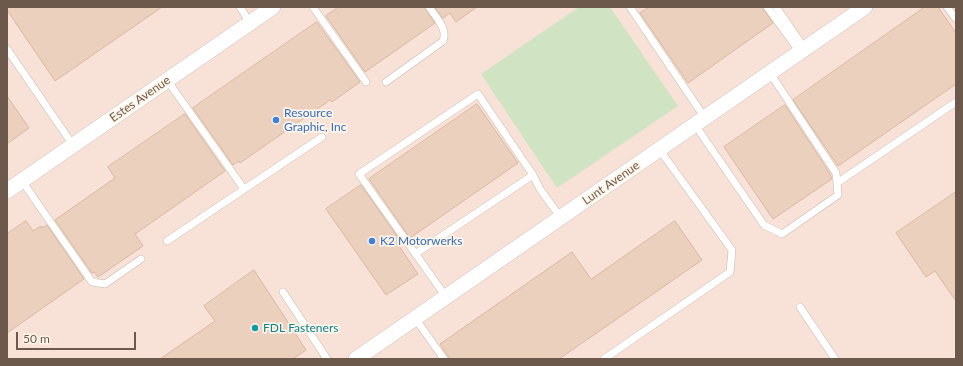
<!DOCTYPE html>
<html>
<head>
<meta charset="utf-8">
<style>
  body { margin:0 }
  #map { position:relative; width:963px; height:366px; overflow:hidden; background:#f9f1e3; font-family:Lato,sans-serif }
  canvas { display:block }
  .frame { position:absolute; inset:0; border:8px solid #6d594c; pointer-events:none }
  .scale { position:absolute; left:16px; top:332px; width:120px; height:18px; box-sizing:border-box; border:2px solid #6d594c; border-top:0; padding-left:5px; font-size:12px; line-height:14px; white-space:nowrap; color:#6d594c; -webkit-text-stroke:3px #fcf5e8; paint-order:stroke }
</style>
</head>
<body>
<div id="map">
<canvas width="963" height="366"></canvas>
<div class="frame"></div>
<div class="scale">50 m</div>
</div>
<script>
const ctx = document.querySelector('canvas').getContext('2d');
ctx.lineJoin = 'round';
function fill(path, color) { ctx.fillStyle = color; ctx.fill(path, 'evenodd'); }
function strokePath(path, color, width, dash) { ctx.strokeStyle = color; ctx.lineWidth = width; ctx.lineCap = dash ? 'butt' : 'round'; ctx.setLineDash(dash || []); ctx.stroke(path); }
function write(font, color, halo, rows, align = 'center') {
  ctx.font = font + ' Lato,sans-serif'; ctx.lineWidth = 3.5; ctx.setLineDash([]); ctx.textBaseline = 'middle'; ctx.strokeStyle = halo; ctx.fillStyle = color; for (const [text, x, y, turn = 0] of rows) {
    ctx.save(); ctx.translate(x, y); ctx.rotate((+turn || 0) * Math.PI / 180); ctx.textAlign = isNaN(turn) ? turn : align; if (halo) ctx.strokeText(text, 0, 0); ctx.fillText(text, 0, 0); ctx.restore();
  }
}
const commercial = new Path2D(`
  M 7,7 L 956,7 L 956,359 L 7,359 Z`);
const green = new Path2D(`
  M 579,7 L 610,7 L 678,106 L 557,188 L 481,74 Z`);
const building = new Path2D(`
  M 7,7 L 162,7 L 55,81 L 7,10 Z
  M 339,7 L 424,7 L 435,23 L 365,72 L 326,16 Z
  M 435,7 L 477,7 L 456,22 L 450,13 L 443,18 Z
  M 650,7 L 762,7 L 773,23 L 688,83 L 640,13 Z
  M 925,7 L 938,7 L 956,33 L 956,84 L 838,166 L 793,100 Z
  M 317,22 L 360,82 L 332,102 L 330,100 L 240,163 L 239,161 L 233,165 L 193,108 Z
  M 7,96 L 29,128 L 7,144 Z
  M 477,104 L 518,163 L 410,238 L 369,179 Z
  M 785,105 L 829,172 L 832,179 L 773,219 L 724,147 Z
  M 185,114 L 225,171 L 135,234 L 143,246 L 98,277 L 94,272 L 92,273 L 55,220 L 115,178 L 108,167 Z
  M 361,185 L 402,243 L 399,246 L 418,274 L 386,295 L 326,209 Z
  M 956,192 L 956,301 L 935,271 L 926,277 L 896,233 Z
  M 26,221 L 33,231 L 41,226 L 42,228 L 47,225 L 84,279 L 7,333 L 7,234 Z
  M 675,221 L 702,260 L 559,359 L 450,359 L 440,344 L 572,252 L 591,279 Z
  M 254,270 L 306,350 L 293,359 L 160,359 L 215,321 L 204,306 Z`);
const service = new Path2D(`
  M 240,7 L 250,23
  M 313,7 L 366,82
  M 630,7 L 705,118
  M 767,7 L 800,52
  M 776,7 L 805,49
  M 947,7 L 956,19
  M 7,49 L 73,145
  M 167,80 L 244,189
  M 386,82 L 443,41 C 448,29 436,17 429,7
  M 695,125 L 764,225 L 782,234 L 838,195 L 836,173 L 770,73
  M 22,181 L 92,282 L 105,284 L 141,259
  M 837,183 L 956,102
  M 167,241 L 322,137
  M 415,254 L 533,175
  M 283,292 L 327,359
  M 446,297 L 359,174 L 478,94 L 533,175 L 540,189 L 561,218
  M 800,307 L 835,359
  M 415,318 L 444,359
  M 604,359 L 730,272 L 732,250 L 659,149`);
const minor = new Path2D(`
  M 7,191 L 273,7
  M 356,359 L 865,7`);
const markers = [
  [276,120,4,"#3f7fe0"],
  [372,241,4,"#3f7fe0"],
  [255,328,4,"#0f9aa8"]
];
const streetNames = [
  ["Estes Avenue",140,99,-35],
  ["Lunt Avenue",611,183,-35]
];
const shopNames = [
  ["Resource",284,113],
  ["Graphic, Inc",284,127],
  ["K2 Motorwerks",380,241]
];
const cultureNames = [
  ["FDL Fasteners",263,328]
];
fill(commercial, '#f8e2d8');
fill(green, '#d0e4c3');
fill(building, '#ebd0be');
strokePath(building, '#dbb8a0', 1);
strokePath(service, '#c8b8ab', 8);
strokePath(minor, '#c8b8ab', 16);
strokePath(service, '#fff', 7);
strokePath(minor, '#fff', 15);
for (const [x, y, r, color] of markers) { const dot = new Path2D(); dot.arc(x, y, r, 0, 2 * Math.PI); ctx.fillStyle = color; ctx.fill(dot); strokePath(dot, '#fcf5e8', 1.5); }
write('12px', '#6d594c', '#fcf5e8', streetNames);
write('12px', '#366cbe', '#fcf5e8', shopNames, 'left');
write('12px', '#0d838f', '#fcf5e8', cultureNames, 'left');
</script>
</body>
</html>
